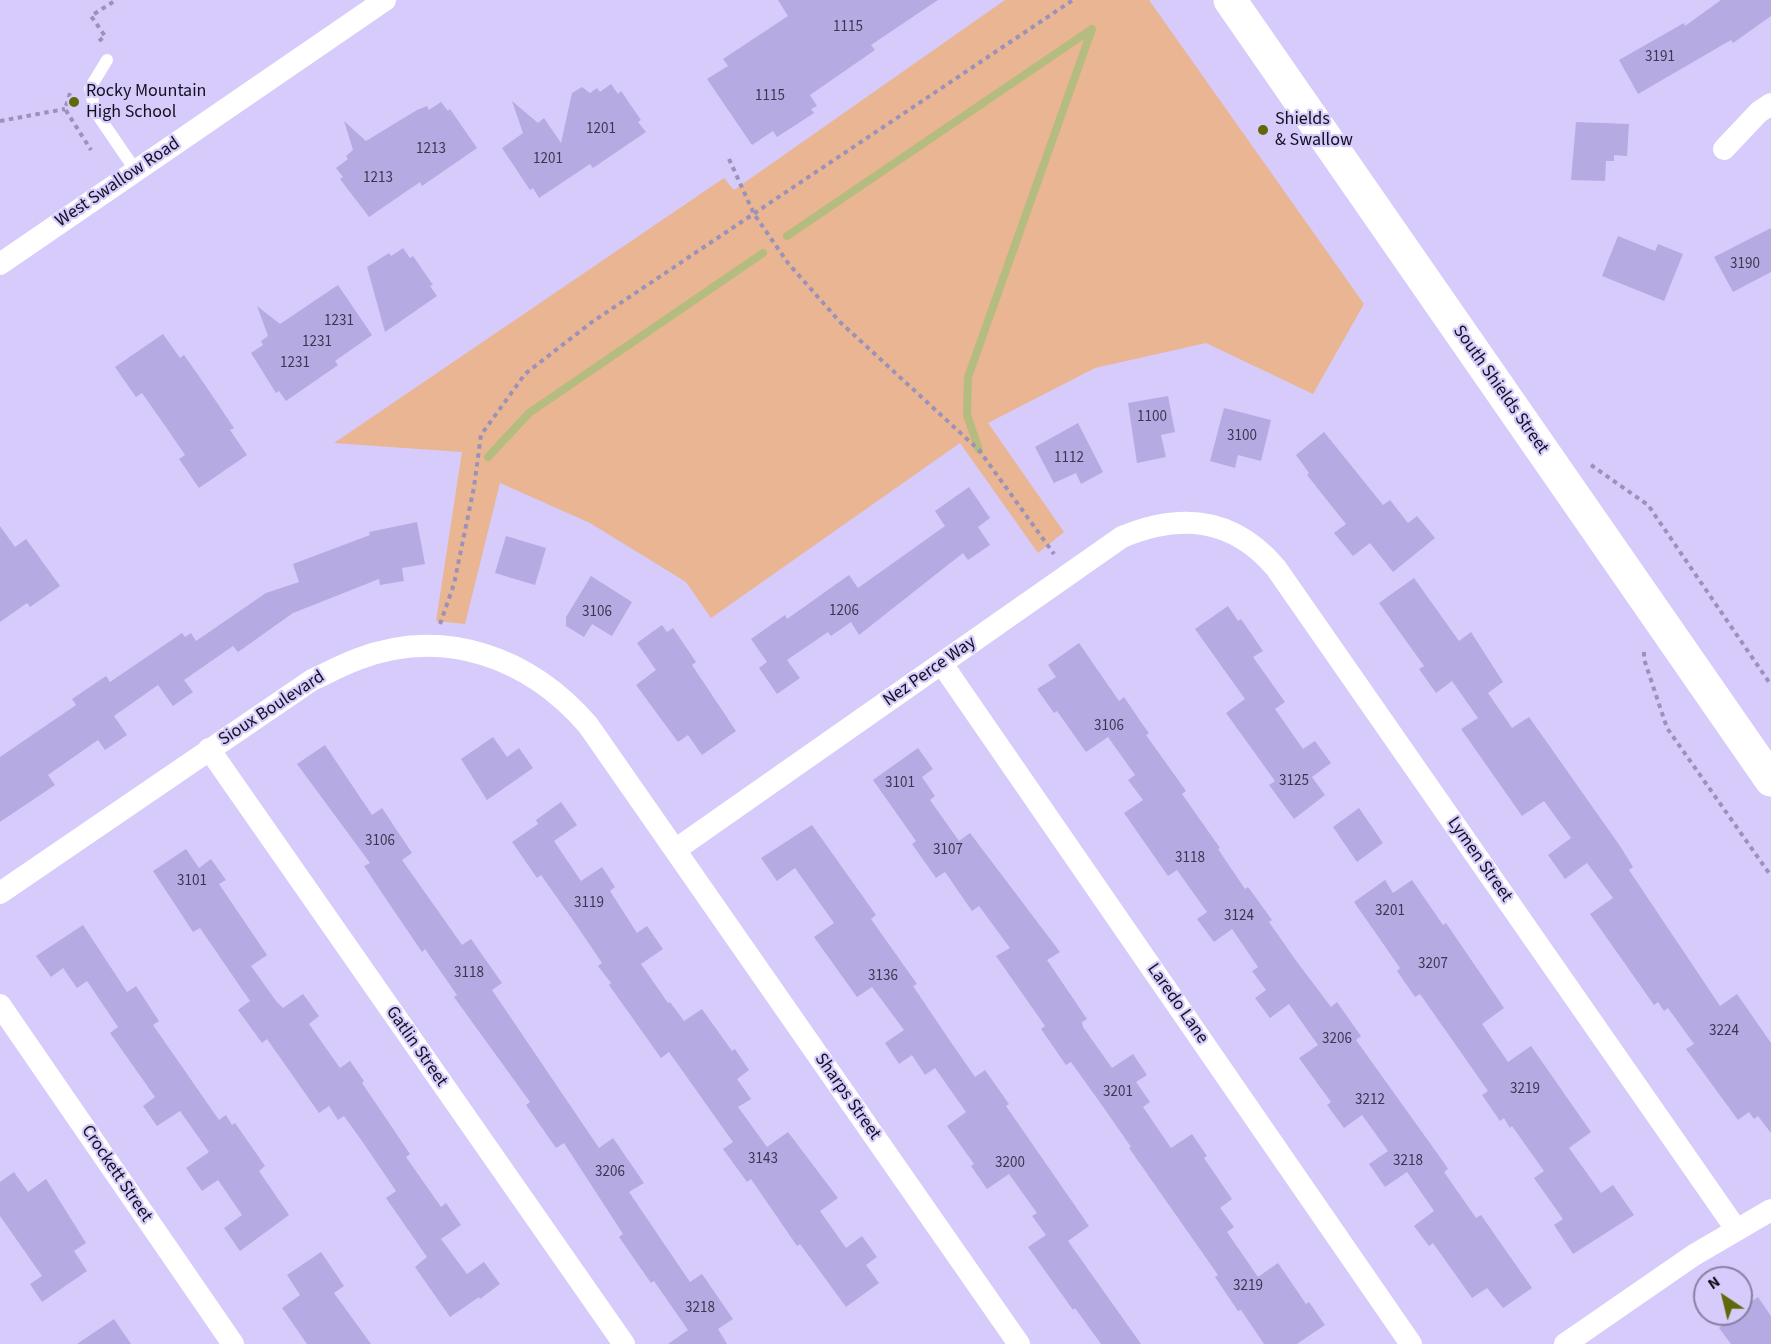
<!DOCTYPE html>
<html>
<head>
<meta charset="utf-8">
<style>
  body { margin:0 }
  #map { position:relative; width:1771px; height:1344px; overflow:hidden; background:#d6cbfb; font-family:"Source Sans 3",sans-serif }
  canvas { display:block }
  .north { position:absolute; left:1693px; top:1266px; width:60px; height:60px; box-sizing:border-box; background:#d6cbfb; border:2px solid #8880a3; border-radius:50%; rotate:325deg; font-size:16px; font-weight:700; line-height:24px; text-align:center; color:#141020 }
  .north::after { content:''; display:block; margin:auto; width:21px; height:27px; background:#606809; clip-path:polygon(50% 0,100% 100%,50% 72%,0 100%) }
</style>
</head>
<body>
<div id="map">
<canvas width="1771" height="1344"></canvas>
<div class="north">N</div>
</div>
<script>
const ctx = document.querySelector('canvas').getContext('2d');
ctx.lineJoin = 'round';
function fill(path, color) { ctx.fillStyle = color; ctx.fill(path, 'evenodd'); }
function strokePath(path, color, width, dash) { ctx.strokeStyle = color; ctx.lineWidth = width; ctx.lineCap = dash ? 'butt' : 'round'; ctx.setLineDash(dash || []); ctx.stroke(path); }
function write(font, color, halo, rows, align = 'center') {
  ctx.font = font + ' "Source Sans 3",sans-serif'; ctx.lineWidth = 4.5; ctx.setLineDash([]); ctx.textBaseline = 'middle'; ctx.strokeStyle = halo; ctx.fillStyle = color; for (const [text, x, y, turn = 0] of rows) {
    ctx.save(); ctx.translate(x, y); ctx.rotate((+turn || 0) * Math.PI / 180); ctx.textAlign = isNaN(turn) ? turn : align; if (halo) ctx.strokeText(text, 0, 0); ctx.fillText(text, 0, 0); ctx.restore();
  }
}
const green = new Path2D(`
  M 1005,0 L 1149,0 L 1364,304 L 1313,394 L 1206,343 L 1095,368 L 988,423 L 1064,532 L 1038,553 L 960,443 L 711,618 L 686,582 L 590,523 L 500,483 L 465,624 L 436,621 L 462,452 L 334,443 L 724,178 L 734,190 Z`);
const stream = new Path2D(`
  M 787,236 L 1092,29 L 968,377 L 967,415 L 979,450
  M 488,457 L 529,413 L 763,253`);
const building = new Path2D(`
  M 778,0 L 938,0 L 871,45 L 875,50 L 810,95 L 817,106 L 811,109 L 814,113 L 777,137 L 773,131 L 752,145 L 707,79 L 728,66 L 723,59 L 788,16 Z
  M 1721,0 L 1771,0 L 1771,16 L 1733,43 L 1731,40 L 1638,94 L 1619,60 L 1684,23 L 1685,26 Z
  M 611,84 L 618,94 L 621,91 L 641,120 L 638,122 L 646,132 L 593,168 L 590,164 L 539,198 L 533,188 L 530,190 L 502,148 L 523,133 L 512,101 L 538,123 L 544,118 L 561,143 L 572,93 L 582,87 L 590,93 L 597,88 L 600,92 Z
  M 441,102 L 448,111 L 450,109 L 477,148 L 422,186 L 420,182 L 369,217 L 340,179 L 343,177 L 336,168 L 348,159 L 346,156 L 353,150 L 344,121 L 366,141 L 417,110 L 427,106 L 429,110 Z
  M 1576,122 L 1629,124 L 1627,156 L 1614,155 L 1614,161 L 1606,161 L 1605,181 L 1571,180 Z
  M 1771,228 L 1771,272 L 1733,292 L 1714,257 Z
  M 1618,236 L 1655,251 L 1658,244 L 1683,254 L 1664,301 L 1602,276 Z
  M 403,248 L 410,258 L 413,256 L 433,285 L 430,286 L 437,296 L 385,332 L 367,267 L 389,253 L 391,256 Z
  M 338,285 L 372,335 L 335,361 L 338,365 L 286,401 L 279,391 L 276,393 L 251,353 L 263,345 L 261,341 L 268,336 L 257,306 L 280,324 Z
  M 163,334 L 180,358 L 184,355 L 205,385 L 234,428 L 230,430 L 247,455 L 199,488 L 179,459 L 185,455 L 168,430 L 142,393 L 136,397 L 115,367 Z
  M 1168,396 L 1175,432 L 1161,435 L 1166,457 L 1137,463 L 1128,403 Z
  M 1224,408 L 1271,420 L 1261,461 L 1238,455 L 1235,468 L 1210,461 Z
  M 1078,423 L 1103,472 L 1081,484 L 1076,473 L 1054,483 L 1035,447 Z
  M 1324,432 L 1383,505 L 1390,500 L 1408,523 L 1417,516 L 1435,538 L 1393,572 L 1370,543 L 1353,556 L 1334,533 L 1346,524 L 1307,475 L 1309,473 L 1296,455 Z
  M 969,487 L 990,518 L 978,527 L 990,545 L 968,560 L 963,553 L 859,635 L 851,622 L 831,636 L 828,632 L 787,660 L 800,678 L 777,694 L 759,668 L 767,662 L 751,639 L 785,615 L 787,619 L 849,575 L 858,588 L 945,526 L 935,511 Z
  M 417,522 L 425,564 L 402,568 L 404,581 L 380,585 L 379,579 L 293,613 L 238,652 L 233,646 L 184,680 L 193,692 L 173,706 L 158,685 L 114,716 L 127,735 L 105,750 L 98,740 L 48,775 L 55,785 L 0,822 L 0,757 L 76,705 L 72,699 L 106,676 L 110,682 L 182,633 L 185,637 L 191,633 L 196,641 L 266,593 L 299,582 L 293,564 L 370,535 L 369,532 Z
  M 0,526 L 15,547 L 26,539 L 60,586 L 30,607 L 27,603 L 0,622 Z
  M 506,536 L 546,548 L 535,585 L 495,573 Z
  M 591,576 L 632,602 L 612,636 L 592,624 L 584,637 L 566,626 L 566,617 Z
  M 1414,578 L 1459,641 L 1471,632 L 1503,682 L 1488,693 L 1512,728 L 1529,717 L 1620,846 L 1633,867 L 1629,870 L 1720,1006 L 1737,994 L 1771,1043 L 1771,1133 L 1758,1116 L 1754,1119 L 1749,1112 L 1738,1120 L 1686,1049 L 1694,1044 L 1668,1008 L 1664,1011 L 1658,1002 L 1654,1005 L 1590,914 L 1613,898 L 1587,863 L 1565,879 L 1548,855 L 1571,838 L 1544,801 L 1522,816 L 1461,729 L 1478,718 L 1452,681 L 1436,693 L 1419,669 L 1424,666 L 1379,603 Z
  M 1228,606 L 1238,621 L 1241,619 L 1263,651 L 1253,657 L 1285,702 L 1275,709 L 1303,749 L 1315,741 L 1331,763 L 1312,777 L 1325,795 L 1294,819 L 1269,785 L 1275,781 L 1226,713 L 1245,699 L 1195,629 Z
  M 662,625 L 667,632 L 673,628 L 696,662 L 692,665 L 736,731 L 702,755 L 688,735 L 678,742 L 636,685 L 656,670 L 637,643 Z
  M 1079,643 L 1119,701 L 1124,697 L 1143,725 L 1149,733 L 1146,735 L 1186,791 L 1182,794 L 1220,848 L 1218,849 L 1245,889 L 1248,887 L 1272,920 L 1269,922 L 1297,962 L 1331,1007 L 1337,1002 L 1361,1036 L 1356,1040 L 1442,1160 L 1448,1169 L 1444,1172 L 1476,1218 L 1481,1215 L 1532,1288 L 1503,1308 L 1487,1288 L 1472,1298 L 1433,1243 L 1429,1246 L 1414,1226 L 1434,1211 L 1407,1172 L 1385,1187 L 1369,1164 L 1388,1151 L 1362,1115 L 1344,1128 L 1327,1105 L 1331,1102 L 1299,1058 L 1318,1045 L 1289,1004 L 1270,1018 L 1255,998 L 1266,990 L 1252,971 L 1258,967 L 1232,929 L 1214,942 L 1197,919 L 1207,912 L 1177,870 L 1168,876 L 1124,813 L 1143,800 L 1128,780 L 1135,775 L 1108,737 L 1086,752 L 1057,711 L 1054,713 L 1037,689 L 1056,677 L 1048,665 Z
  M 493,737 L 507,757 L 519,748 L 533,768 L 487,800 L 461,759 Z
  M 325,745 L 372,815 L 382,808 L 412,853 L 402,860 L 462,945 L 471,939 L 502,983 L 492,990 L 599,1148 L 613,1138 L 644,1183 L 629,1192 L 690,1282 L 702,1274 L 733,1319 L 718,1329 L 727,1344 L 668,1344 L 688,1330 L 654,1281 L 651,1283 L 619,1237 L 623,1234 L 564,1143 L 556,1148 L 526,1105 L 530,1102 L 454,997 L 457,995 L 425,949 L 422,952 L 386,899 L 364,866 L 370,863 L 297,764 Z
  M 918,748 L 933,769 L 922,777 L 935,796 L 930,800 L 959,841 L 970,833 L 1060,952 L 1047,960 L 1087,1019 L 1082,1022 L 1083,1027 L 1112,1068 L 1133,1054 L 1147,1075 L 1136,1082 L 1150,1102 L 1143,1107 L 1171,1148 L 1192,1134 L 1207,1156 L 1204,1158 L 1232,1199 L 1220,1208 L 1234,1227 L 1227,1232 L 1258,1277 L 1278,1263 L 1306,1304 L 1309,1302 L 1325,1325 L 1297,1344 L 1264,1344 L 1241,1310 L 1238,1311 L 1215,1277 L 1218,1275 L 1129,1148 L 1131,1147 L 1106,1111 L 1071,1062 L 1066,1065 L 1041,1029 L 1045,1026 L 996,956 L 1010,948 L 979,906 L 972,911 L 945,872 L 936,878 L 912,844 L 916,841 L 873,780 Z
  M 561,802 L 577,825 L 554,841 L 581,881 L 602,867 L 615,887 L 610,891 L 637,933 L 647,926 L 663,949 L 641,964 L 668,1003 L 670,1002 L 684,1021 L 702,1009 L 732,1051 L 735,1049 L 749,1070 L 737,1079 L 751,1099 L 738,1107 L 767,1147 L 788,1132 L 838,1198 L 820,1211 L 846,1248 L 862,1236 L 877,1257 L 866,1265 L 879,1283 L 846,1307 L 800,1244 L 797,1246 L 751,1179 L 747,1182 L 723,1149 L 733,1142 L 669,1052 L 661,1058 L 609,985 L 611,983 L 598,966 L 602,963 L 575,923 L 541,875 L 537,878 L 512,842 L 538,824 L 536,820 Z
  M 1359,808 L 1383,843 L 1357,862 L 1333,827 Z
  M 812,825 L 876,915 L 871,919 L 917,984 L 913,986 L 948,1038 L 975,1077 L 985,1070 L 1009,1104 L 1006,1106 L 1089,1226 L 1068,1241 L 1141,1344 L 1101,1344 L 1075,1308 L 1073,1310 L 1028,1247 L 1046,1235 L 1032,1216 L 1037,1213 L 1009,1174 L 987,1189 L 971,1166 L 974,1164 L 947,1126 L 966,1112 L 935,1068 L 925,1075 L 912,1055 L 899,1064 L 885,1043 L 904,1030 L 872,987 L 857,997 L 814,937 L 834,923 L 795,868 L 777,881 L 761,858 Z
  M 186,849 L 199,868 L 211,859 L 226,880 L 219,884 L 267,955 L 251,966 L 276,1001 L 283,1008 L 303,994 L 319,1016 L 309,1024 L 340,1068 L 350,1061 L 364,1081 L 362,1083 L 410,1154 L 406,1157 L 441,1207 L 446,1203 L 461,1225 L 441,1239 L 467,1274 L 484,1262 L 500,1284 L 480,1299 L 479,1297 L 450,1317 L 415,1267 L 427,1257 L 386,1198 L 396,1191 L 364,1144 L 344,1116 L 338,1120 L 329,1106 L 319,1113 L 267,1039 L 262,1043 L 238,1010 L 250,1001 L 200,928 L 193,932 L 153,871 Z
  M 1385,880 L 1393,893 L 1412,880 L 1443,925 L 1446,923 L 1504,1008 L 1482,1024 L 1508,1062 L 1531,1046 L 1591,1132 L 1569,1148 L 1601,1193 L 1613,1185 L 1634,1215 L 1573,1254 L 1554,1225 L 1563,1219 L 1534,1178 L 1544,1171 L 1512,1126 L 1510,1128 L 1504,1118 L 1500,1121 L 1482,1095 L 1488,1091 L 1420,994 L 1415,997 L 1397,971 L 1400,968 L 1354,902 Z
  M 83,925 L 127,992 L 136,986 L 159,1021 L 153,1025 L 219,1120 L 226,1115 L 232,1125 L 235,1123 L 265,1166 L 259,1171 L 289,1215 L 240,1251 L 224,1228 L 242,1215 L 218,1180 L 202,1191 L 186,1168 L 209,1152 L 180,1111 L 157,1126 L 143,1106 L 155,1097 L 110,1033 L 118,1027 L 87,981 L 77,988 L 63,968 L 51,977 L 36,956 Z
  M 14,1172 L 28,1192 L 46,1179 L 86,1243 L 74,1251 L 87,1271 L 42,1302 L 30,1284 L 42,1276 L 0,1216 L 0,1182 Z
  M 321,1252 L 344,1286 L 334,1293 L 371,1344 L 307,1344 L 282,1308 L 300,1295 L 287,1275 Z
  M 1758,1297 L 1771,1316 L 1771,1344 L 1731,1344 L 1719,1328 L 1734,1314 L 1741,1314 L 1741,1309 Z
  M 114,1319 L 131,1344 L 77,1344 Z`);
const path = new Path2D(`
  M 99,41 L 105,36 L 91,16 L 116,0
  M 70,93 L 65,109 L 91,150
  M 0,121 L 65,109
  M 729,159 L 754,214 L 788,263 L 840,322 L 979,450 L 1054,554
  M 1591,465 L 1648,505 L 1771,685
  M 440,624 L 454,584 L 474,487 L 481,435 L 525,374 L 592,322 L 1073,0
  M 1644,652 L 1644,659 L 1667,728 L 1771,876`);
const service = new Path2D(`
  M 107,60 L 90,88 L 95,111 L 136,171`);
const minor = new Path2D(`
  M 1724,149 L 1759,112 L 1771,104
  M 0,264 L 385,0
  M 942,664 L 1411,1344
  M 209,749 L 624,1344
  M 675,850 L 1122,537 C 1180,513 1233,517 1276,568 L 1736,1229
  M 0,893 L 312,680 C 327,673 342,665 358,659 C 445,626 530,658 588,725 L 1019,1344
  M 0,1005 L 233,1344
  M 1565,1344 L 1694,1255 L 1771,1210`);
const primary = new Path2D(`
  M 1230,0 L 1771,780`);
const markers = [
  [74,102,6,"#606809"],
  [1263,130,6,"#606809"]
];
const numberNames = [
  ["1115",848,28],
  ["3191",1660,58],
  ["1115",770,97],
  ["1201",601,130],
  ["1213",431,150],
  ["1201",548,160],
  ["1213",378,179],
  ["3190",1745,265],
  ["1231",339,322],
  ["1231",317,343],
  ["1231",295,364],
  ["1100",1152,418],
  ["3100",1242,437],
  ["1112",1069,459],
  ["1206",844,612],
  ["3106",597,613],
  ["3106",1109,727],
  ["3125",1294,782],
  ["3101",900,784],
  ["3106",380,842],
  ["3107",948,851],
  ["3118",1190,859],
  ["3101",192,882],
  ["3119",589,904],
  ["3201",1390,912],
  ["3124",1239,917],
  ["3207",1433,965],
  ["3118",469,974],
  ["3136",883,977],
  ["3224",1724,1032],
  ["3206",1337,1040],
  ["3219",1525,1090],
  ["3201",1118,1093],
  ["3212",1370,1101],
  ["3143",763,1160],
  ["3218",1408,1162],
  ["3200",1010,1164],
  ["3206",610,1173],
  ["3219",1248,1287],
  ["3218",700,1309]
];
const poiNames = [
  ["Rocky Mountain",86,92],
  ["High School",86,113],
  ["Shields",1275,120],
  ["& Swallow",1275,141]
];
const streetNames = [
  ["West Swallow Road",118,183,-34],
  ["South Shields Street",1500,390,55],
  ["Nez Perce Way",930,672,-35],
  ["Sioux Boulevard",272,709,-33],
  ["Lymen Street",1479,860,55],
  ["Laredo Lane",1177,1004,55],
  ["Gatlin Street",416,1047,55],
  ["Sharps Street",847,1097,55],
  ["Crockett Street",116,1174,56]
];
fill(green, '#e9b593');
strokePath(stream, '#b4bc80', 8);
fill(building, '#b6aae2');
strokePath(path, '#9b92b9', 4, [4.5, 4.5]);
strokePath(service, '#fff', 12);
strokePath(minor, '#fff', 22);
strokePath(primary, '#fff', 33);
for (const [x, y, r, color] of markers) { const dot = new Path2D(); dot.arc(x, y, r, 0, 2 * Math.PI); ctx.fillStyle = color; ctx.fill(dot); strokePath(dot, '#d6cbfb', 2); }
write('15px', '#3c3650', null, numberNames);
write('18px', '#141020', '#d6cbfb', poiNames, 'left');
write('18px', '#141020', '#d6cbfb', streetNames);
</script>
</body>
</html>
